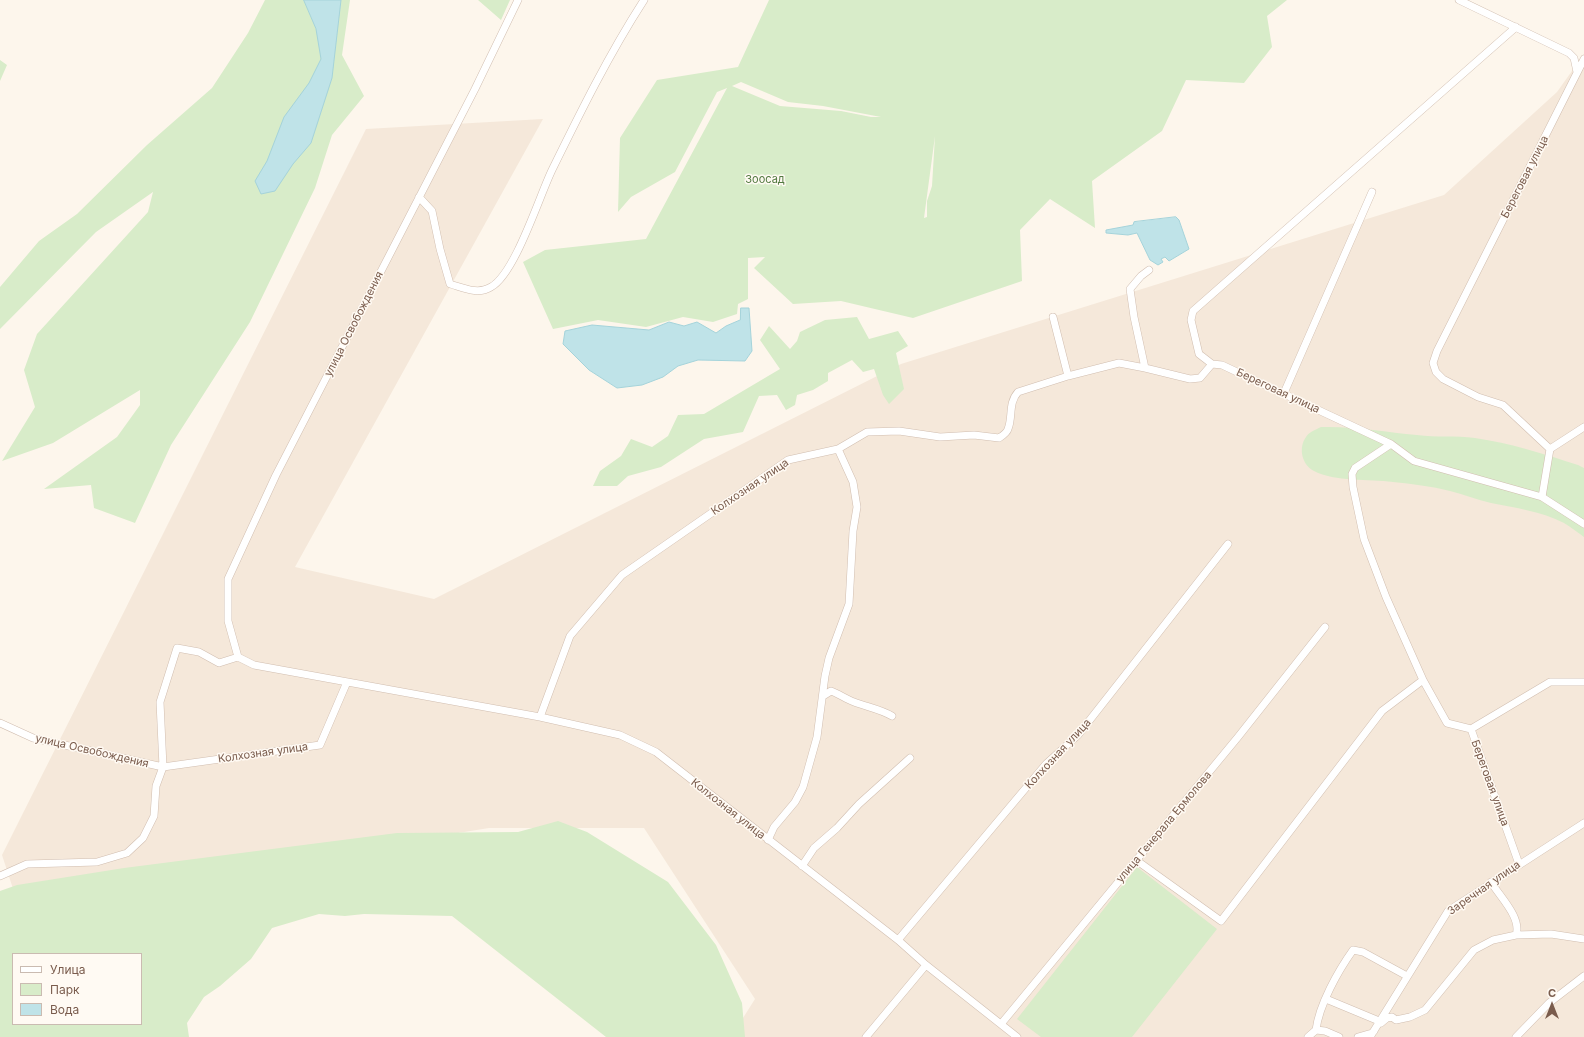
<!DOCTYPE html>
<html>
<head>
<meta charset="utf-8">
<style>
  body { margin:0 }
  #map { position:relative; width:1584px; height:1037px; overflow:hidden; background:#fdf6ec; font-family:Inter,sans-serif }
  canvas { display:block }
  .legend { position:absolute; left:12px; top:953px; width:130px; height:72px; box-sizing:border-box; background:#fffaf3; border:1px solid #cabbb1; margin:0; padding:5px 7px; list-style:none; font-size:12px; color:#7a5c4d }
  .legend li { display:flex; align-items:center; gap:8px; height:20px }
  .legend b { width:20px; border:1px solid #cabbb1 }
  .north { position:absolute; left:1532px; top:985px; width:40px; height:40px; -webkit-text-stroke:3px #fffaf3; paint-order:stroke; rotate:0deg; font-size:11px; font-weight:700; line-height:16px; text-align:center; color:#7a5c4d }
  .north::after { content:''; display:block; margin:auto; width:14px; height:18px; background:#7a5c4d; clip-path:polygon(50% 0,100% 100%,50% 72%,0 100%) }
</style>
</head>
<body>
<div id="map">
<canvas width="1584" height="1037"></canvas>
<ul class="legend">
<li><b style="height:5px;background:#fff"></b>Улица</li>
<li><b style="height:11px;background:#d8ecc9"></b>Парк</li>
<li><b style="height:11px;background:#bfe3e8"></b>Вода</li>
</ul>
<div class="north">С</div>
</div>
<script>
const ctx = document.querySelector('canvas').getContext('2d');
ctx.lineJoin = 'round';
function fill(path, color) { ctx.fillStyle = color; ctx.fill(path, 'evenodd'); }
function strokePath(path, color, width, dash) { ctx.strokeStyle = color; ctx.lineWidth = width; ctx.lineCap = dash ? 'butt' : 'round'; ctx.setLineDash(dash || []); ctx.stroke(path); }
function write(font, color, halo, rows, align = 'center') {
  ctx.font = font + ' Inter,sans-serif'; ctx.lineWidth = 3; ctx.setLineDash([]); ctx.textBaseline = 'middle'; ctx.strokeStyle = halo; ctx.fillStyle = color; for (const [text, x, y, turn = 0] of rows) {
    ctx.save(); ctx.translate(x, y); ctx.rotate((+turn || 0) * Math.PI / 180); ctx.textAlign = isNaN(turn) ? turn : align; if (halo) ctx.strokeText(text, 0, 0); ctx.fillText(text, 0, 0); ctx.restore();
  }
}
const residential = new Path2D(`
  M 1584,54 L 1584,1037 L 731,1037 L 755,999 L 644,828 L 489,828 L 18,904 L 2,855 L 366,129 L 543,119 L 295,567 L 434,599 L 901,364 L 1444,195 L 1557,92 Z`);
const green = new Path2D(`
  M 265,0 L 350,0 L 342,55 L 364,96 L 332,135 L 315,188 L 250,322 L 171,445 L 135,523 L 94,508 L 91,485 L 44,489 L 117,437 L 140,405 L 140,390 L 53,443 L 2,461 L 35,407 L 24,370 L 37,334 L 148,212 L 153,192 L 96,232 L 0,329 L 0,287 L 39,241 L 77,214 L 147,145 L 212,88 L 248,33 Z
  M 478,0 L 510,0 L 501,20 Z
  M 769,0 L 1287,0 L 1267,16 L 1272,47 L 1244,83 L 1186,80 L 1162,131 L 1092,181 L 1095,228 L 1050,199 L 1020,230 L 1022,281 L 913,318 L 841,301 L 793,304 L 754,268 L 765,257 L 748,258 L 748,299 L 738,304 L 737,314 L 713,322 L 683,317 L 646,327 L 598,320 L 553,329 L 523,262 L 545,250 L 646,239 L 727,88 L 717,92 L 675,172 L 631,197 L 618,212 L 620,138 L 657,80 L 738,67 ZM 741,82 L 788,102 L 823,106 L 881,117 L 871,117 L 841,111 L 780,106 L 732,86 ZM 935,136 L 932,186 L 927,201 L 927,217 L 924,218 Z
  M 0,60 L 7,65 L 0,81 Z
  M 857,317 L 869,339 L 898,331 L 908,346 L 896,353 L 904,389 L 889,404 L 883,395 L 874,369 L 863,372 L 852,360 L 828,373 L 828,381 L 813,390 L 797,395 L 795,405 L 786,410 L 777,395 L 759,396 L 743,432 L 704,439 L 661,467 L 628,476 L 617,486 L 593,486 L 600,471 L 621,456 L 631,439 L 652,447 L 668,436 L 678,415 L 704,414 L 780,369 L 760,340 L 769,326 L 790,349 L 797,341 L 800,332 L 825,320 Z
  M 1321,427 C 1354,426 1385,432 1417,435 C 1436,438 1456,435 1475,438 C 1510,443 1544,454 1578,465 L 1584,468 L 1584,537 C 1577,532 1571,527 1564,523 C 1541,511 1515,508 1491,503 C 1477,500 1463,494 1450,491 C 1431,486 1412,484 1393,482 C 1369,479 1335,482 1314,471 C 1302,465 1298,448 1306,437 C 1309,432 1315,430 1321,427 Z
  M 558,821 L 587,832 L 668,882 L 716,945 L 742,1003 L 745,1037 L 606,1037 L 452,916 L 364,914 L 345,916 L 319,914 L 272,928 L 251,959 L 220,986 L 204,997 L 187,1023 L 189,1037 L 0,1037 L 0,891 L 17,885 L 124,868 L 397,833 L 518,832 ZM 13,954 L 141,954 L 141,1024 L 13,1024 Z
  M 1137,867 L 1217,929 L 1132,1037 L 1041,1037 L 1017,1019 Z`);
const water = new Path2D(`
  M 304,0 L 341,0 L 332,78 L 311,143 L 293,164 L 275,191 L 261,194 L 255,181 L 267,161 L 284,117 L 309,83 L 321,59 L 316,29 Z
  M 1176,217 L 1179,220 L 1189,249 L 1169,261 L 1165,257 L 1161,259 L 1163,262 L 1158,265 L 1150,260 L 1137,233 L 1128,235 L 1106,233 L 1106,230 L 1133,225 L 1134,222 Z
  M 741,308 L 749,308 L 752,351 L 745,361 L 698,360 L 678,366 L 663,377 L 642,385 L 617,388 L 589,370 L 563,344 L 565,331 L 592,325 L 649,330 L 669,322 L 684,326 L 697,322 L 716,333 L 726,326 L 740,320 Z`);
const minor = new Path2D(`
  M 518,0 L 475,89 L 276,475 L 228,579 L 228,621 L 238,657 L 254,665 L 540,717 L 620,735 L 656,752 L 898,940 L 926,965 L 1017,1037
  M 1459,0 L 1569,53 L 1574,58 L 1577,72
  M 419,197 L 432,211 L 440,249 L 450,284 C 464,288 478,295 491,287 C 515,274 539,197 552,170 C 580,113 609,54 644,0
  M 1053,317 L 1068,376 L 1119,363 L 1145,368 L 1190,379 L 1200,378 L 1212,364 L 1222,365 L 1391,444 L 1414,461 L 1542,497 L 1584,524
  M 1212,364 L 1199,354 L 1191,320 L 1193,311 L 1516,27
  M 1145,368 L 1134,317 L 1130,289 L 1141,276 L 1149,270
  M 1284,393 L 1372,192
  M 1391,444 L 1355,468 L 1352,474 L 1353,487 L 1364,539 L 1386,597 L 1423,680 L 1447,723 L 1471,729
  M 1550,449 L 1503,405 L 1478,397 L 1443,379 L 1436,372 L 1433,363 L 1437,351 L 1584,59
  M 1542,497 L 1550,449 L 1584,427
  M 823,696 L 831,691 C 839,694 846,699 854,702 C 867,707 880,709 892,716
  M 540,717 L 570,636 L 622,575 L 788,460 L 838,449 L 867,432 L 899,431 L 940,437 L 974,435 L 999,438 C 1002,436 1007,433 1008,429 C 1013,417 1008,403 1018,392 L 1068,376
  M 0,723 L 33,738 L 163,767 L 160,702 L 177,648 L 199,652 L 219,663 L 238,657
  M 768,840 L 774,827 L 795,802 L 803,787 L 817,737 L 825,676 L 829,658 L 849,604 L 853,531 L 857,507 L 853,482 L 838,449
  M 1136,860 L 1221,921 L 1382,711 L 1423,680
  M 1519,864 L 1471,729 L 1550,682 L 1584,682
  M 802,866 L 814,848 L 837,828 L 859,804 L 910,758
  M 0,876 L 27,864 L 97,862 L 127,853 L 143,838 L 154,816 L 156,786 L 163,767 L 320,745 L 347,682
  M 1491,882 C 1500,897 1522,918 1516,935
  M 898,940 L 1046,764 L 1078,735 L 1228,544
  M 1326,999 L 1379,1021
  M 1381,1023 L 1387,1018 L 1392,1017 L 1396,1020 L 1410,1017 L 1425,1010 L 1474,950 L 1493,940 L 1516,935 L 1551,934 L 1584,939
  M 1001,1024 L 1238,737 L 1325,627
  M 1316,1030 C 1319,1005 1338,971 1353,950 L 1363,952 L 1407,976
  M 866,1037 L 926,965
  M 1308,1037 L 1316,1030 L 1325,1031 L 1339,1037
  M 1358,1037 L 1372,1033 L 1374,1031
  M 1370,1037 L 1448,911 L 1584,823
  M 1516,1037 L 1549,1003 L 1584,976`);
const streetNames = [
  ["Береговая улица",1525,177,-63],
  ["улица Освобождения",354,324,-63],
  ["Береговая улица",1278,391,25],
  ["Колхозная улица",750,487,-34],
  ["улица Освобождения",92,751,13],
  ["Колхозная улица",263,753,-8],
  ["Колхозная улица",1058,754,-47],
  ["Береговая улица",1490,783,70],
  ["Колхозная улица",728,809,38],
  ["улица Генерала Ермолова",1164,827,-50],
  ["Заречная улица",1484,888,-35]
];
const parkNames = [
  ["Зоосад",765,180]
];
fill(residential, '#f5e8da');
fill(green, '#d8ecc9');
fill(water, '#bfe3e8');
strokePath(water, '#a5d3da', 1);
strokePath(minor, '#d1beb0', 8);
strokePath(minor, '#fff', 7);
write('11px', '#7a5c4d', '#fffaf3', streetNames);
write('11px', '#537a41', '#fffaf3', parkNames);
</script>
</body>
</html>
